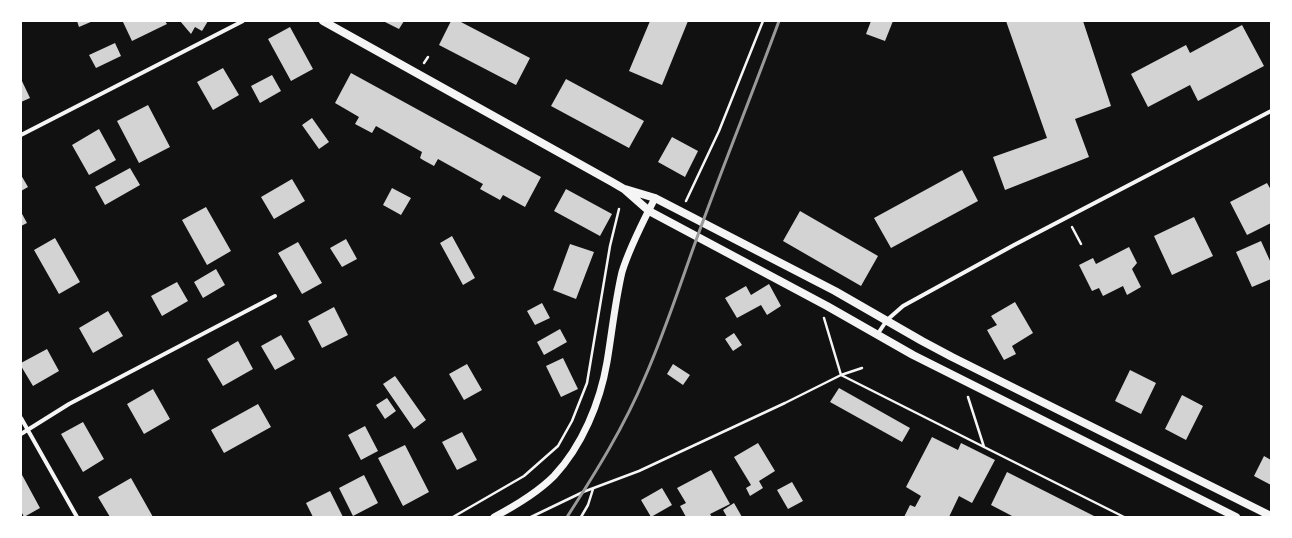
<!DOCTYPE html>
<html>
<head>
<meta charset="utf-8">
<style>
  body { margin:0 }
  #map { position:relative; width:1292px; height:538px; overflow:hidden; background:#111; font-family:"DM Sans",sans-serif }
  canvas { display:block }
  .frame { position:absolute; inset:0; border:22px solid #fff; pointer-events:none }
</style>
</head>
<body>
<div id="map">
<canvas width="1292" height="538"></canvas>
<div class="frame"></div>
</div>
<script>
const ctx = document.querySelector('canvas').getContext('2d');
ctx.lineJoin = 'round';
function fill(path, color) { ctx.fillStyle = color; ctx.fill(path, 'evenodd'); }
function strokePath(path, color, width, dash) { ctx.strokeStyle = color; ctx.lineWidth = width; ctx.lineCap = dash ? 'butt' : 'round'; ctx.setLineDash(dash || []); ctx.stroke(path); }
const building = new Path2D(`
  M 77,21 L 93,21 L 79,27 Z
  M 125,21 L 165,21 L 167,24 L 132,41 L 123,22 Z
  M 180,21 L 208,21 L 202,31 L 195,27 L 191,34 Z
  M 383,21 L 404,21 L 399,29 Z
  M 451,21 L 459,21 L 530,58 L 516,85 L 439,45 Z
  M 650,21 L 688,21 L 662,85 L 629,71 Z
  M 871,21 L 893,21 L 885,41 L 866,34 Z
  M 1006,21 L 1083,21 L 1111,106 L 1075,119 L 1089,157 L 1005,190 L 993,157 L 1047,138 Z
  M 1242,25 L 1264,66 L 1198,101 L 1190,85 L 1148,107 L 1131,74 L 1186,45 L 1190,53 Z
  M 290,27 L 313,69 L 291,81 L 268,39 Z
  M 115,43 L 121,56 L 96,68 L 89,55 Z
  M 223,68 L 239,95 L 213,110 L 197,82 Z
  M 351,73 L 541,177 L 525,207 L 503,195 L 500,200 L 480,189 L 483,184 L 438,159 L 434,166 L 423,160 L 420,158 L 422,152 L 376,126 L 372,133 L 355,124 L 359,117 L 335,103 Z
  M 272,75 L 281,91 L 260,103 L 251,86 Z
  M 21,79 L 30,98 L 21,102 Z
  M 566,79 L 644,121 L 629,148 L 551,106 Z
  M 148,105 L 170,147 L 139,163 L 117,121 Z
  M 312,118 L 329,142 L 319,149 L 302,125 Z
  M 99,129 L 116,160 L 89,175 L 72,145 Z
  M 672,137 L 698,151 L 685,177 L 658,162 Z
  M 130,168 L 140,185 L 105,205 L 95,187 Z
  M 962,170 L 978,201 L 891,248 L 874,218 Z
  M 21,175 L 28,187 L 21,191 Z
  M 292,179 L 305,201 L 274,219 L 261,197 Z
  M 1267,183 L 1271,190 L 1271,223 L 1247,235 L 1230,202 Z
  M 392,188 L 411,198 L 401,215 L 383,205 Z
  M 566,189 L 612,214 L 600,236 L 554,211 Z
  M 206,207 L 231,251 L 207,265 L 182,220 Z
  M 800,211 L 878,256 L 861,286 L 783,241 Z
  M 21,212 L 27,223 L 21,226 Z
  M 1194,217 L 1213,256 L 1172,275 L 1154,236 Z
  M 452,236 L 475,278 L 463,285 L 440,243 Z
  M 55,238 L 80,282 L 59,294 L 34,250 Z
  M 346,239 L 357,259 L 342,267 L 330,248 Z
  M 1261,241 L 1271,263 L 1271,279 L 1252,287 L 1236,252 Z
  M 298,242 L 322,283 L 302,294 L 278,253 Z
  M 570,244 L 594,252 L 576,299 L 553,290 Z
  M 1129,247 L 1137,263 L 1132,269 L 1141,287 L 1127,295 L 1123,286 L 1103,296 L 1099,288 L 1092,291 L 1079,265 L 1093,258 L 1096,264 Z
  M 216,269 L 225,285 L 203,298 L 194,282 Z
  M 177,282 L 188,301 L 162,316 L 151,296 Z
  M 769,284 L 781,306 L 767,315 L 761,305 L 737,318 L 725,298 L 746,286 L 751,295 Z
  M 1015,302 L 1033,333 L 1012,346 L 1016,354 L 1004,360 L 987,330 L 997,325 L 991,316 Z
  M 542,303 L 550,318 L 535,325 L 527,311 Z
  M 334,307 L 348,335 L 322,348 L 308,321 Z
  M 108,311 L 123,336 L 93,353 L 79,328 Z
  M 560,329 L 567,342 L 544,355 L 537,342 Z
  M 734,333 L 742,345 L 733,351 L 725,339 Z
  M 281,335 L 295,359 L 275,370 L 261,346 Z
  M 238,341 L 253,369 L 223,386 L 207,359 Z
  M 47,349 L 59,371 L 33,386 L 21,366 L 21,363 Z
  M 563,358 L 578,389 L 561,397 L 546,366 Z
  M 467,364 L 482,390 L 464,400 L 449,374 Z
  M 673,364 L 690,375 L 683,385 L 667,374 Z
  M 1130,370 L 1156,383 L 1141,414 L 1115,401 Z
  M 395,376 L 426,420 L 414,429 L 383,384 Z
  M 839,388 L 910,428 L 902,442 L 830,402 Z
  M 153,389 L 170,419 L 144,434 L 127,404 Z
  M 1182,395 L 1203,406 L 1186,440 L 1165,429 Z
  M 387,398 L 396,411 L 385,419 L 376,405 Z
  M 258,404 L 271,427 L 224,453 L 211,430 Z
  M 83,422 L 104,459 L 83,472 L 61,434 Z
  M 365,426 L 378,451 L 361,460 L 348,435 Z
  M 462,432 L 477,460 L 457,470 L 442,442 Z
  M 932,437 L 958,450 L 961,443 L 995,460 L 972,503 L 959,496 L 949,517 L 904,517 L 910,505 L 915,507 L 921,496 L 906,487 Z
  M 758,443 L 775,471 L 759,481 L 763,488 L 750,496 L 746,488 L 751,485 L 734,457 Z
  M 405,445 L 429,492 L 403,506 L 378,458 Z
  M 1264,456 L 1271,460 L 1271,485 L 1254,476 Z
  M 711,470 L 730,504 L 710,514 L 712,517 L 686,517 L 680,506 L 686,503 L 677,488 Z
  M 1007,472 L 1096,517 L 1014,517 L 991,505 Z
  M 21,473 L 40,508 L 24,517 L 21,511 Z
  M 364,475 L 378,503 L 353,516 L 339,488 Z
  M 131,478 L 153,517 L 110,517 L 98,497 Z
  M 792,482 L 803,501 L 788,509 L 777,490 Z
  M 662,488 L 672,505 L 651,517 L 641,500 Z
  M 330,491 L 343,517 L 313,517 L 306,503 Z
  M 734,503 L 742,517 L 727,517 L 723,510 Z`);
const path = new Path2D(`
  M 424,63 L 428,57
  M 686,201 L 719,131 L 763,21
  M 1072,227 L 1081,244
  M 824,318 L 841,375 L 984,447
  M 968,397 L 984,447 L 1124,517
  M 453,517 L 524,476 L 558,446 L 572,421 L 587,383 L 610,246 L 619,209
  M 531,517 L 583,492 L 639,471 L 785,403 L 841,375 L 862,368
  M 581,517 L 588,505 L 593,489`);
const minor = new Path2D(`
  M 21,135 L 243,21
  M 877,335 L 887,320 L 903,306 L 1014,245 L 1271,111
  M 21,418 L 77,517
  M 21,434 L 69,404 L 275,296`);
const tertiary = new Path2D(`
  M 494,517 C 515,506 537,493 554,476 C 582,446 600,403 607,362 C 612,332 615,302 622,272 C 630,246 643,222 655,198`);
const secondary = new Path2D(`
  M 323,21 L 612,182 L 624,189 L 649,211 L 827,306 L 913,355 L 1236,517
  M 625,189 L 655,198 L 835,291 L 922,341 L 952,357 L 1271,516`);
const rail = new Path2D(`
  M 567,517 C 596,472 624,427 645,377 C 667,327 683,275 702,224 C 727,156 754,89 779,21`);
fill(building, '#d3d3d3');
strokePath(path, '#f5f5f5', 2.5);
strokePath(minor, '#f5f5f5', 4);
strokePath(tertiary, '#f5f5f5', 7);
strokePath(secondary, '#f5f5f5', 8);
strokePath(rail, '#9a9a9a', 3);
</script>
</body>
</html>
